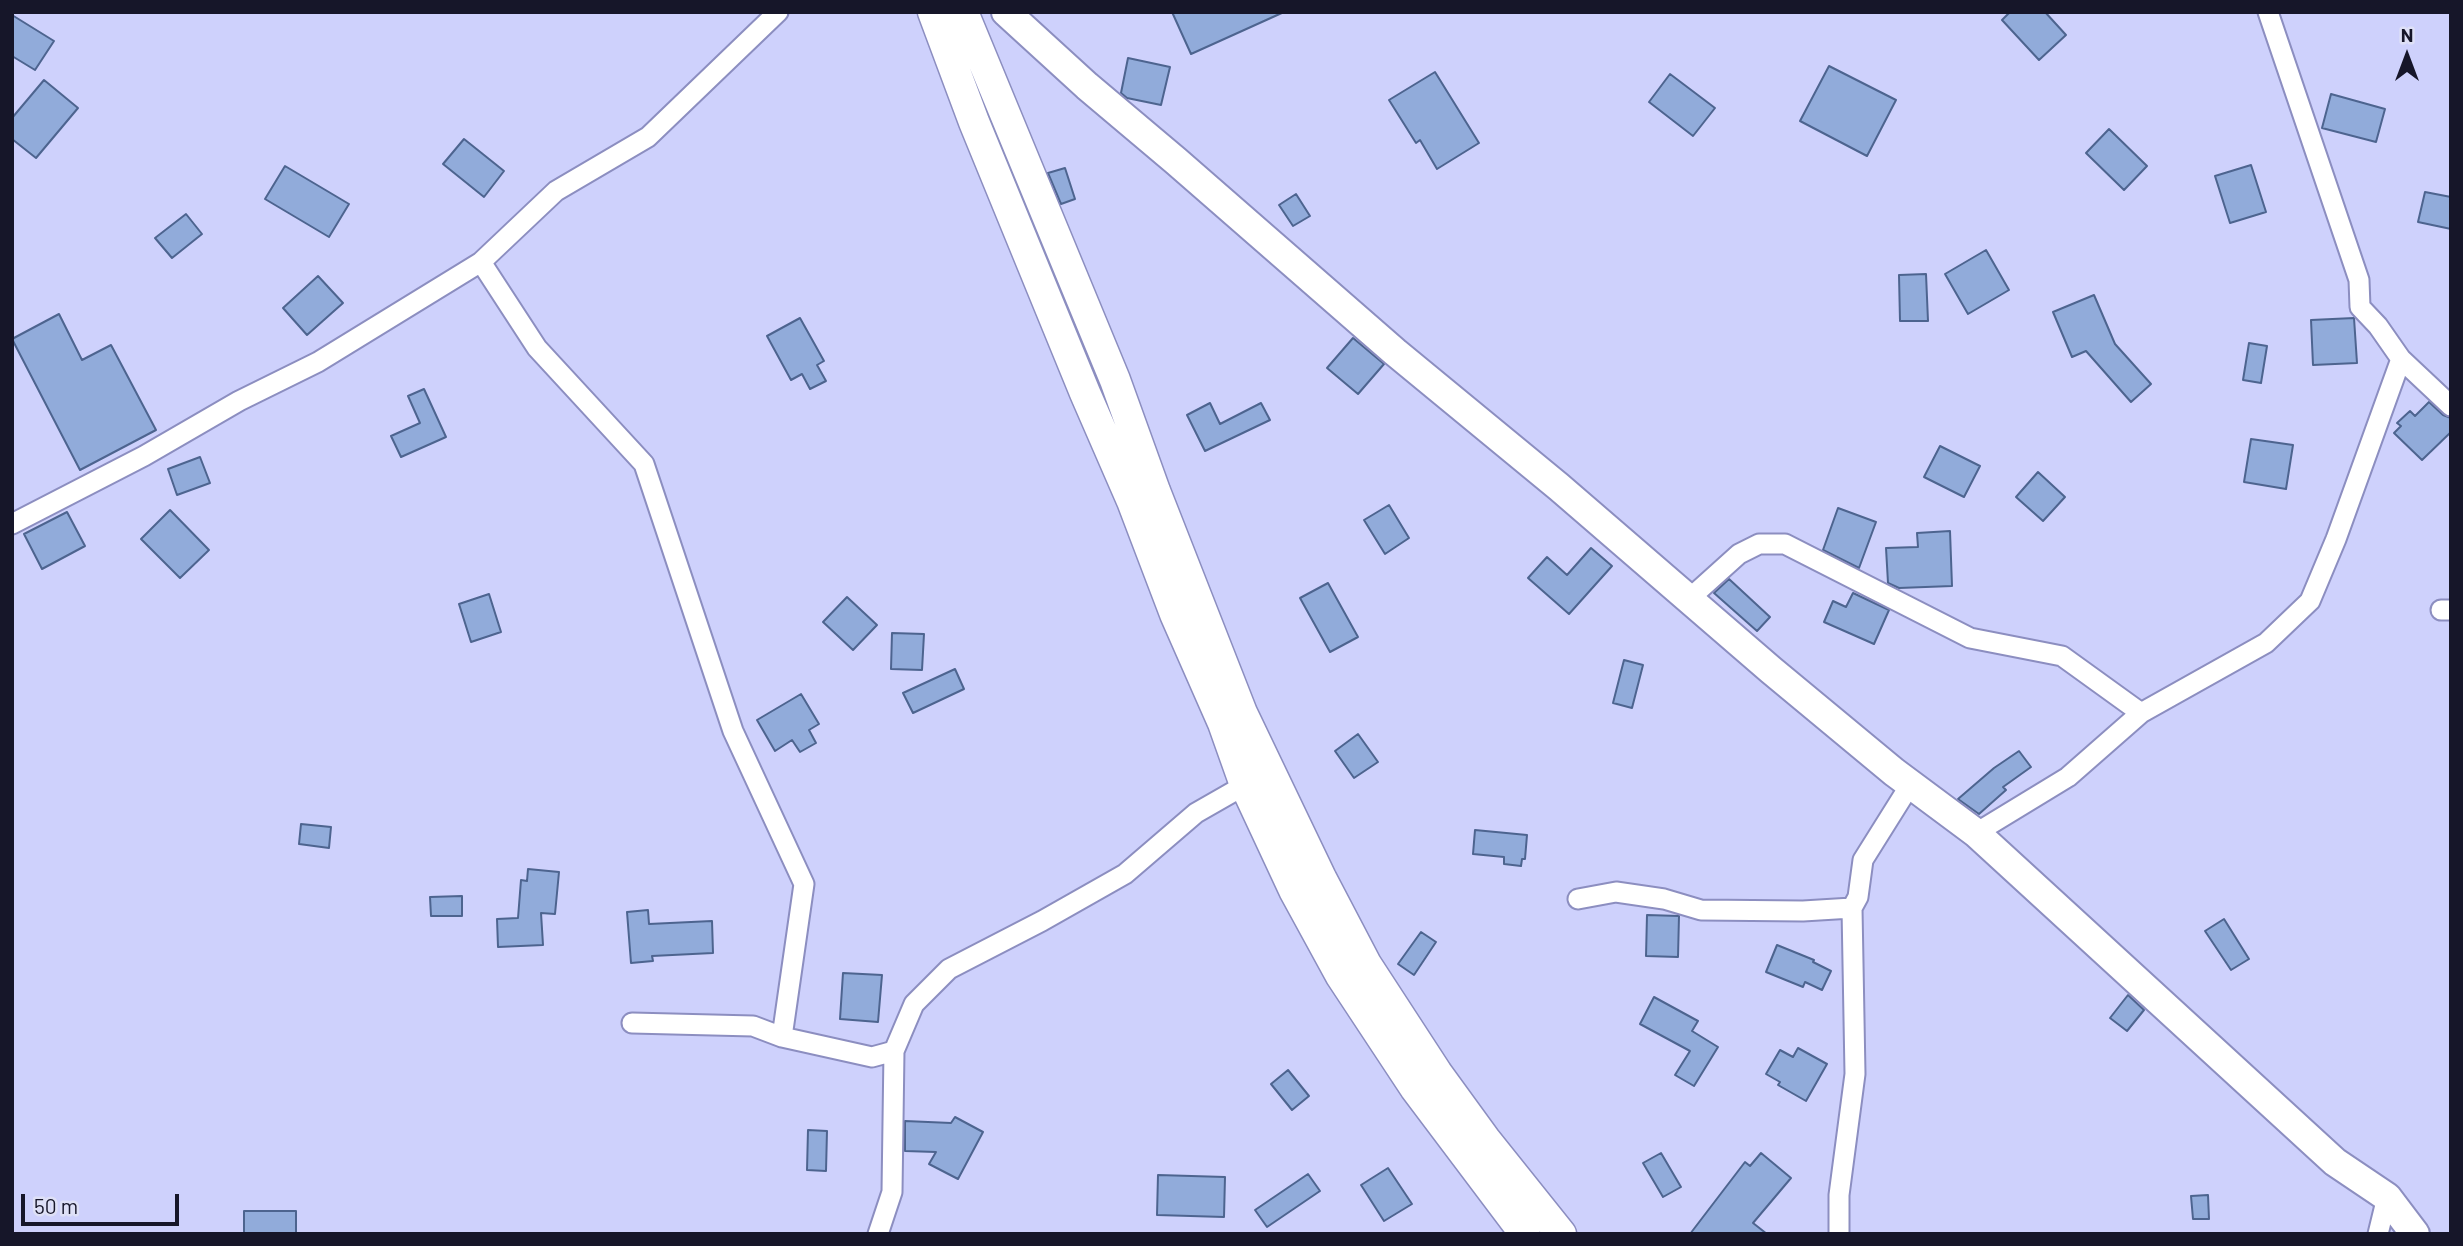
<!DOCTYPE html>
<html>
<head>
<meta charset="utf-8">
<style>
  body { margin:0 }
  #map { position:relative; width:2463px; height:1246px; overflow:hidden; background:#ced1fc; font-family:Barlow,sans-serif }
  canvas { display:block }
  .frame { position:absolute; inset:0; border:14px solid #161629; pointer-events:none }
  .north { position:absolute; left:2372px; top:21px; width:70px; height:70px; -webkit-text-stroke:5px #dee0f6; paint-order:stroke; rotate:0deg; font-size:19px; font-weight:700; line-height:28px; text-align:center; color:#161629 }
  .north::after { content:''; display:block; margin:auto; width:24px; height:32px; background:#161629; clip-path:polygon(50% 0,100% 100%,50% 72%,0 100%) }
  .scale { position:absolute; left:21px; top:1194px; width:158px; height:32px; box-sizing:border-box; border:4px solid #161629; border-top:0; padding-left:9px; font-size:21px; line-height:24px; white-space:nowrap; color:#161629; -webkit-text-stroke:5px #dee0f6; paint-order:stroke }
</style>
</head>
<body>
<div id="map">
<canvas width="2463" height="1246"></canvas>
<div class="frame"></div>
<div class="north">N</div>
<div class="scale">50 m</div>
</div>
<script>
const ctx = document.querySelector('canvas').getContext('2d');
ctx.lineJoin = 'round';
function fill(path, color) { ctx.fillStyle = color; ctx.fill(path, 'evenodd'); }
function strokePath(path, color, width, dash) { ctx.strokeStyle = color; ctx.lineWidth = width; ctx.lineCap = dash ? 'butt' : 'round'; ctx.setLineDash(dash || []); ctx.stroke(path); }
const building = new Path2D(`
  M 1172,12 L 1284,12 L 1191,54 Z
  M 2010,12 L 2045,12 L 2066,35 L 2039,60 L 2002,20 Z
  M 12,15 L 54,41 L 35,70 L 12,56 Z
  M 1128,58 L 1170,67 L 1161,105 L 1127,98 L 1121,93 Z
  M 1829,66 L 1896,100 L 1867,156 L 1800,121 Z
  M 1435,72 L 1479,143 L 1437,169 L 1420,140 L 1416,143 L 1389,100 Z
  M 1670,74 L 1715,108 L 1693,136 L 1649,102 Z
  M 44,80 L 78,108 L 36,158 L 12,139 L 12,118 Z
  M 2331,94 L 2385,109 L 2376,142 L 2322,128 Z
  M 2109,129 L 2147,166 L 2124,190 L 2086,153 Z
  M 464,139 L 504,171 L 484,197 L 443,164 Z
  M 2251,165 L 2266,212 L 2230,223 L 2215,176 Z
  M 285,166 L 349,204 L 329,237 L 265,199 Z
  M 1065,168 L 1075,199 L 1061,204 L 1048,173 Z
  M 2425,192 L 2451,197 L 2451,229 L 2418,222 Z
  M 1296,194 L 1310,216 L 1293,226 L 1279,205 Z
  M 186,214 L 202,234 L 172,258 L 155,238 Z
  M 1986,250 L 2009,290 L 1968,314 L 1945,274 Z
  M 1926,274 L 1928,321 L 1900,321 L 1899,275 Z
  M 318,276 L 343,303 L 307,335 L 283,308 Z
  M 2094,295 L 2115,344 L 2151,384 L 2131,402 L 2086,351 L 2072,357 L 2053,312 Z
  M 59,314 L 82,360 L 111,345 L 156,430 L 80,470 L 12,339 Z
  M 800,318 L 824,361 L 817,365 L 826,381 L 810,389 L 802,374 L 791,380 L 767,336 Z
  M 2354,318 L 2357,363 L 2313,365 L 2311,320 Z
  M 1353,338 L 1384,364 L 1358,394 L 1327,368 Z
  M 2249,343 L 2267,346 L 2261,383 L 2243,380 Z
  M 424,389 L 446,437 L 401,457 L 391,436 L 420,423 L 408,396 Z
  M 2429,402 L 2443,415 L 2451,418 L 2451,432 L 2422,460 L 2394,433 L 2401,426 L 2397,423 L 2410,411 L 2415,416 Z
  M 1210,403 L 1220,424 L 1261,403 L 1270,420 L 1205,451 L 1187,415 Z
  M 2251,439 L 2293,445 L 2286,489 L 2244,482 Z
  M 1940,446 L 1980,466 L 1964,497 L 1924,477 Z
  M 200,457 L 210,483 L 177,495 L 168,469 Z
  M 2038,472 L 2065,497 L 2043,521 L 2016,497 Z
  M 1389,505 L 1409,538 L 1385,554 L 1364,520 Z
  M 1838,508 L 1876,522 L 1859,568 L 1823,550 Z
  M 170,510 L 209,550 L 180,578 L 141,539 Z
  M 67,512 L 85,546 L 42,569 L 24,534 Z
  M 1950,531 L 1952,586 L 1899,588 L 1888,583 L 1886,548 L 1918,547 L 1917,533 Z
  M 1591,548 L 1612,566 L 1569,614 L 1528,578 L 1547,557 L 1567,575 Z
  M 1729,579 L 1770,617 L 1757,631 L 1714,593 Z
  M 1328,583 L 1358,637 L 1330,652 L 1300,598 Z
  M 1853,593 L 1889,610 L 1874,644 L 1824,622 L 1833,601 L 1846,607 Z
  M 489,594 L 501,632 L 471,642 L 459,604 Z
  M 847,597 L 877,625 L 853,650 L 823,622 Z
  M 892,633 L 924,634 L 922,670 L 891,669 Z
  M 1624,660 L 1643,665 L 1632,708 L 1613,703 Z
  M 955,669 L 964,689 L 913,713 L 903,693 Z
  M 801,694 L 819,724 L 809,730 L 816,743 L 800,752 L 792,740 L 775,751 L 757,720 Z
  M 1358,734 L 1378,762 L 1354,778 L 1335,751 Z
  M 2019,751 L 2031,767 L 2003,787 L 2006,790 L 1979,814 L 1958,799 L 1994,768 Z
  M 301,824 L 331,827 L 329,848 L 299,844 Z
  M 1475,830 L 1527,835 L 1525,859 L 1522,859 L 1521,866 L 1504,864 L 1504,857 L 1473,854 Z
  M 528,869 L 559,872 L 555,914 L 541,913 L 543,945 L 498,947 L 497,919 L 518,918 L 521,880 L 527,881 Z
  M 462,896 L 462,916 L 431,916 L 430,897 Z
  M 648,910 L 649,924 L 712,921 L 713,953 L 652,956 L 653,961 L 631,963 L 627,912 Z
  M 1647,915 L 1679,916 L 1678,957 L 1646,956 Z
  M 2224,919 L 2249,959 L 2231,970 L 2205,931 Z
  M 1421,932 L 1436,942 L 1414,975 L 1398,964 Z
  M 1777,945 L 1814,960 L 1813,962 L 1831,971 L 1822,990 L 1805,982 L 1803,987 L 1766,972 Z
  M 843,973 L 882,975 L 878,1022 L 840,1019 Z
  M 2128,995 L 2144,1010 L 2127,1031 L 2110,1018 Z
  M 1654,997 L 1698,1021 L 1692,1031 L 1718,1047 L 1694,1086 L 1675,1075 L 1690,1051 L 1640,1024 Z
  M 1798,1048 L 1827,1064 L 1806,1101 L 1778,1085 L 1780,1082 L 1766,1074 L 1780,1050 L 1793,1057 Z
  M 1288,1070 L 1309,1096 L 1292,1110 L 1271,1084 Z
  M 955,1117 L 983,1132 L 958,1179 L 929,1164 L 936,1152 L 905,1151 L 905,1121 L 951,1123 Z
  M 808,1130 L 827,1131 L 826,1171 L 807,1170 Z
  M 1661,1153 L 1681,1187 L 1663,1197 L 1643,1163 Z
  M 1761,1153 L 1791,1178 L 1753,1223 L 1767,1234 L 1690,1234 L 1745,1162 L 1750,1166 Z
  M 1388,1168 L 1412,1204 L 1384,1221 L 1361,1185 Z
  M 1308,1174 L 1320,1191 L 1267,1227 L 1255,1210 Z
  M 1158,1175 L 1225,1177 L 1224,1217 L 1157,1215 Z
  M 2208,1195 L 2209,1219 L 2193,1219 L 2191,1196 Z
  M 244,1211 L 296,1211 L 296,1234 L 244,1234 Z`);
const street = new Path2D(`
  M 481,262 L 537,348 L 644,464 L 733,731 L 804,884 L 782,1037
  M 2401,359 L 2451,406
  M 12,524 L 144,456 L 239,401 L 318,362 L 481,262 L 556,191 L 648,137 L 778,12
  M 1689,599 L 1739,554 L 1759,544 L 1785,544 L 1970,638 L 2062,656 L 2141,713
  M 2441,610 L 2451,610
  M 1976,833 L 2068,777 L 2141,713 L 2266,643 L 2310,601 L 2336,539 L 2401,359 L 2378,326 L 2360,307 L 2359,280 L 2268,12
  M 1578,899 L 1616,892 L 1664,899 L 1701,910 L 1803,911 L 1852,908
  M 632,1023 L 753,1026 L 782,1037 L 872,1057 L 894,1051 L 914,1004 L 949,969 L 1042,921 L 1125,874 L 1196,813 L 1245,785
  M 878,1234 L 892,1192 L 894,1051
  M 1839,1234 L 1839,1195 L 1855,1074 L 1852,908 L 1858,897 L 1863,860 L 1910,785
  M 2378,1234 L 2387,1197`);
const secondary = new Path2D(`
  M 1006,12 L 1087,86 L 1176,161 L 1395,352 L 1559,487 L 1771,670 L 1894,772 L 1976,833 L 2335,1162 L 2387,1197 L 2415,1234`);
const primary = new Path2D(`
  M 933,12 L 974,122 L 1085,393 L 1132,501 L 1175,614 L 1223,723 L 1245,785 L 1294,890 L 1341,976 L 1415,1088 L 1525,1234
  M 963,12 L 1115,380 L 1155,491 L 1242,713 L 1321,878 L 1366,964 L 1437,1073 L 1485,1139 L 1561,1234`);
fill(building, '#91abda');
strokePath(building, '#4d648f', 2);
strokePath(street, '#8c8ec0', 23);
strokePath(secondary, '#8c8ec0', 32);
strokePath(primary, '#8c8ec0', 33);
strokePath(street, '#fff', 19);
strokePath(secondary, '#fff', 28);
strokePath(primary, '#fff', 30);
</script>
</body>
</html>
